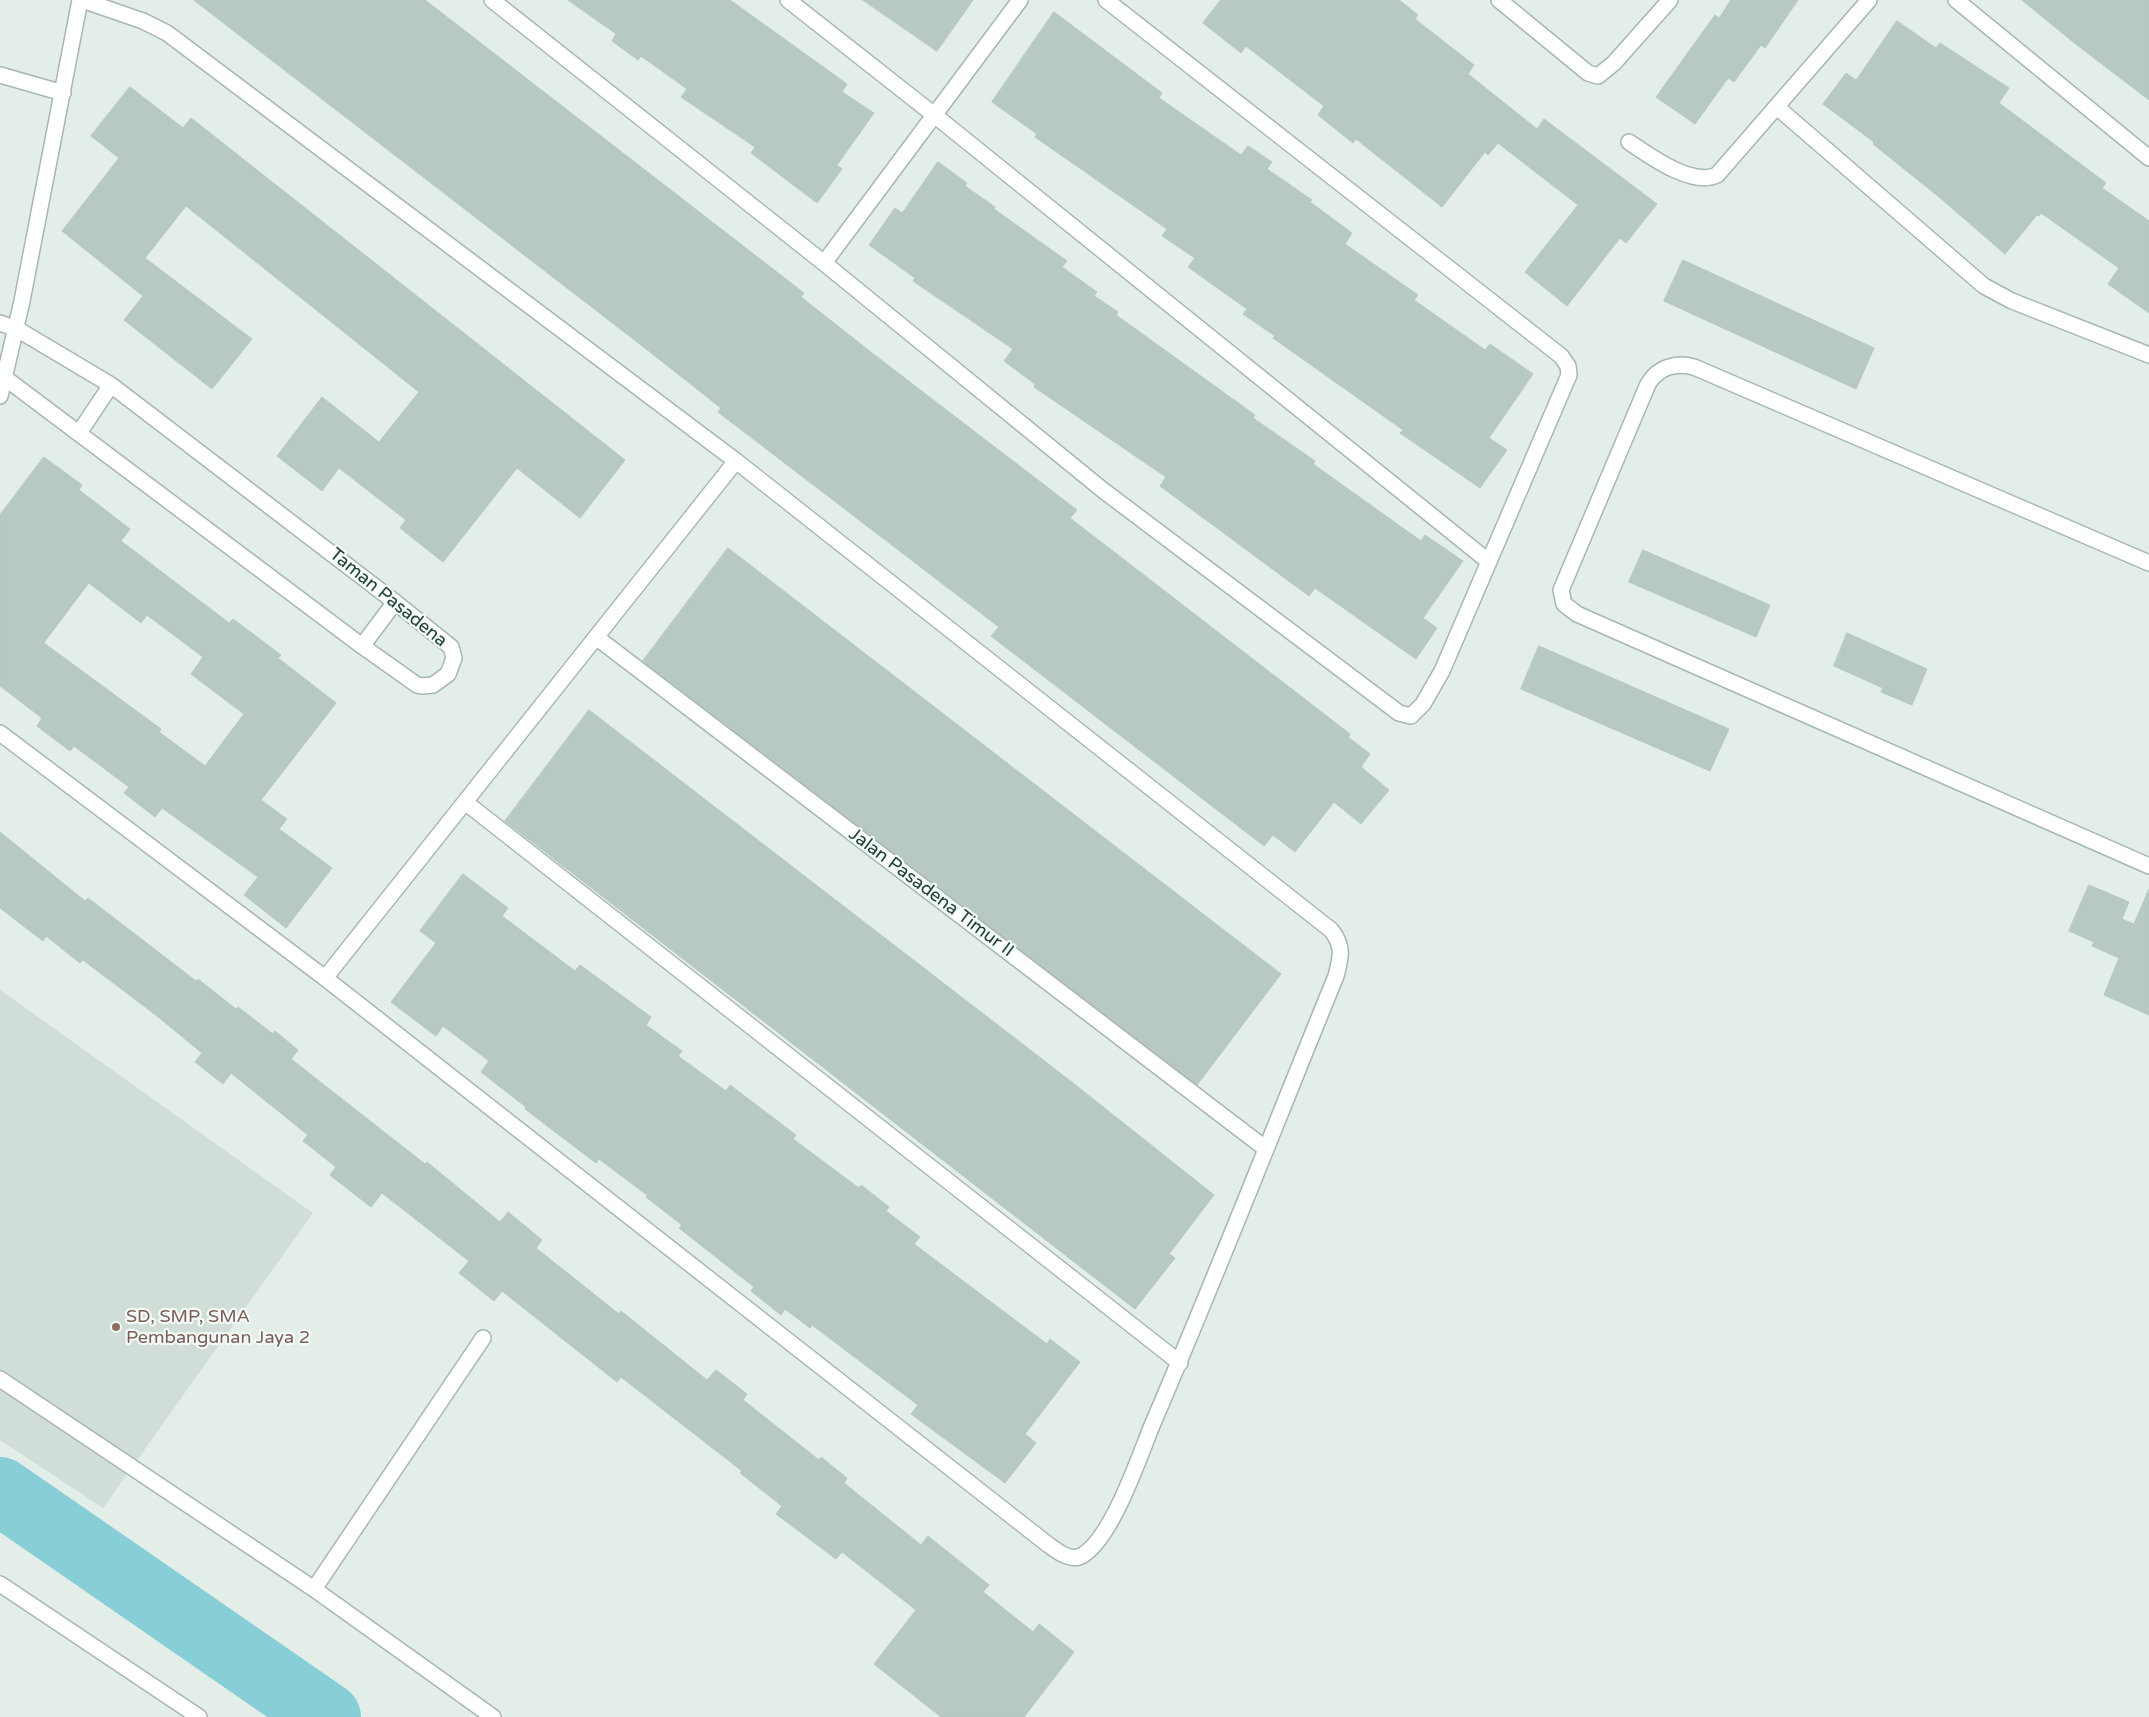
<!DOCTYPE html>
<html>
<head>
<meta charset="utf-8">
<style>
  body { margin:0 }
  canvas { display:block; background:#e3eee9 }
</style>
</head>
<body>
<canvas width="2149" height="1717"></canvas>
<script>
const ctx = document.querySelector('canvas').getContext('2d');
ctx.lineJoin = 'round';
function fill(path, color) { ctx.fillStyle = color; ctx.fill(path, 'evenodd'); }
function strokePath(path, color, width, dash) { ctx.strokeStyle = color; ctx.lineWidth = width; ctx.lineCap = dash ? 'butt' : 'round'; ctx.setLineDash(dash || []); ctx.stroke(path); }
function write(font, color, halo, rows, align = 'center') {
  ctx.font = font + ' "Varela Round",sans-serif'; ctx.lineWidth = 4.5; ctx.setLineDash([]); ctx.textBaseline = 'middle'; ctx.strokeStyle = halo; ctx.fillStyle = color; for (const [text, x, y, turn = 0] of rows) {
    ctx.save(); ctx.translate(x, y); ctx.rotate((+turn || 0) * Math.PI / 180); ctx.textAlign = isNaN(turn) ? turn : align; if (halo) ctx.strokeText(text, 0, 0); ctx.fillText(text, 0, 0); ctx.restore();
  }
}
const built = new Path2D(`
  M 0,990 L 313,1213 L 103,1508 L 0,1440 Z`);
const river = new Path2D(`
  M 0,1491 L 327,1717`);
const building = new Path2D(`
  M 194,0 L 425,0 L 804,293 L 801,297 L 872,353 L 1077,510 L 1070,518 L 1350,734 L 1348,737 L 1370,754 L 1361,767 L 1389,790 L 1361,824 L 1334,802 L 1295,852 L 1273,835 L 1264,846 L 991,636 L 999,627 L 718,412 L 721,408 L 650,352 Z
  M 568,0 L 730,0 L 847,84 L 842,92 L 874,113 L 837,165 L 842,169 L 817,203 L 751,153 L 755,147 L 681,97 L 687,89 L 641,56 L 638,60 L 612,41 L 616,34 Z
  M 863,0 L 973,0 L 937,51 Z
  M 1221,0 L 1399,0 L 1418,15 L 1415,19 L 1474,65 L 1468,74 L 1537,129 L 1544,119 L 1657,204 L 1626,243 L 1620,238 L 1567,306 L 1525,272 L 1578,205 L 1498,143 L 1488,155 L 1485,152 L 1442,207 L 1356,139 L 1353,143 L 1318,115 L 1324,106 L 1246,46 L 1241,53 L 1203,23 Z
  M 1731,0 L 1798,0 L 1765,48 L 1761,45 L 1734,82 L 1728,78 L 1695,124 L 1656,97 L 1715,15 L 1719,18 Z
  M 2022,0 L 2149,0 L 2149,100 L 2077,45 Z
  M 1054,12 L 1162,93 L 1159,98 L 1241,155 L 1248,146 L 1272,162 L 1267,169 L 1312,200 L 1310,202 L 1352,233 L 1345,244 L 1418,295 L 1414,300 L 1485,350 L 1490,344 L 1533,374 L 1489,438 L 1507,450 L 1480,488 L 1400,433 L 1403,430 L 1273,338 L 1275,336 L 1243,314 L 1247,309 L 1188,267 L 1195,258 L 1162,236 L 1167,229 L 1035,137 L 1037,134 L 992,102 Z
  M 1897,21 L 1936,48 L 1940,43 L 2009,88 L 1999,103 L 2106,183 L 2102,188 L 2149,221 L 2149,313 L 2108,284 L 2119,268 L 2041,213 L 2039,216 L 2037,215 L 2005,254 L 1939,197 L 1873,144 L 1874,142 L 1823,104 L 1846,73 L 1856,80 Z
  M 130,87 L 183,128 L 191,118 L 625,460 L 580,518 L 517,468 L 443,562 L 400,528 L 406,520 L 339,468 L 322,491 L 277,456 L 322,397 L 379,442 L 419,392 L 186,206 L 145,258 L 252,339 L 212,389 L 124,320 L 143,296 L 62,231 L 119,158 L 91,136 Z
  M 938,162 L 967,183 L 965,186 L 995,207 L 994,209 L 1067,261 L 1062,267 L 1097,292 L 1094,296 L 1118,312 L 1116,315 L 1255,415 L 1253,418 L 1315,461 L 1313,464 L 1421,541 L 1425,535 L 1463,561 L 1423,618 L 1437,628 L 1416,659 L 1315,588 L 1309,596 L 1160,486 L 1166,477 L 1034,387 L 1035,384 L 1004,361 L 1013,349 L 913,281 L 915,278 L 869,245 L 895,208 L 902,213 Z
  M 1683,260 L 1874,348 L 1856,389 L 1664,301 Z
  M 44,457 L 82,485 L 79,490 L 130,529 L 121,541 L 229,623 L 233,619 L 281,655 L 278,658 L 336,703 L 261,800 L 287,819 L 279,829 L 332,868 L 286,928 L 244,895 L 258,877 L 162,808 L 155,817 L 124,793 L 129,787 L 74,746 L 70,751 L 37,726 L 42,718 L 0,686 L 0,515 ZM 89,583 L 141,623 L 147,615 L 203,657 L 191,674 L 244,714 L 205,766 L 159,732 L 161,729 L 44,643 Z
  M 728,548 L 1281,974 L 1197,1085 L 643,661 Z
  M 1643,550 L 1770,605 L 1756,637 L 1629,582 Z
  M 1847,633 L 1927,669 L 1912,705 L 1881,692 L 1883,688 L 1834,666 Z
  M 1539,646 L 1729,729 L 1710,771 L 1521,689 Z
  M 589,710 L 1073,1083 L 1214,1195 L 1169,1254 L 1175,1258 L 1135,1309 L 505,821 Z
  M 0,832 L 85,901 L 88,898 L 196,981 L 198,979 L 236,1009 L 238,1007 L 273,1034 L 275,1031 L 298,1050 L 291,1059 L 425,1164 L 427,1162 L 500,1222 L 508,1212 L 542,1240 L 536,1248 L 619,1314 L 621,1311 L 707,1380 L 716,1370 L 747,1394 L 743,1400 L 819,1460 L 821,1457 L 847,1478 L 844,1483 L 921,1545 L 928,1536 L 989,1585 L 983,1592 L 1033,1632 L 1039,1624 L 1074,1652 L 1024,1717 L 941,1717 L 874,1664 L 916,1610 L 842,1552 L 836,1559 L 776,1514 L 782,1506 L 740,1473 L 742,1471 L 621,1377 L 617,1382 L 502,1291 L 494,1301 L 459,1273 L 469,1261 L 382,1193 L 371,1207 L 330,1175 L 336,1167 L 303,1141 L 308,1135 L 231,1073 L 223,1084 L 195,1062 L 202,1053 L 157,1016 L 83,960 L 80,963 L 46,936 L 43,941 L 0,908 Z
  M 463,874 L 508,908 L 502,916 L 575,971 L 580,965 L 651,1017 L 646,1025 L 682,1051 L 678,1056 L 726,1091 L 730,1085 L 796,1135 L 793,1139 L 859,1188 L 861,1185 L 889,1207 L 886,1211 L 920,1237 L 914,1244 L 1047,1344 L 1050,1339 L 1080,1362 L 1025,1434 L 1036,1443 L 1005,1483 L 911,1414 L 918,1405 L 812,1325 L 810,1328 L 785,1309 L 781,1315 L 751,1291 L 754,1287 L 679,1228 L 682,1225 L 646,1197 L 647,1195 L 599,1159 L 596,1163 L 525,1109 L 526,1107 L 481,1072 L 489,1061 L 443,1026 L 436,1036 L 391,1002 L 436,943 L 420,931 Z
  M 2089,885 L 2129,902 L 2122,919 L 2134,924 L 2149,889 L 2149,1015 L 2104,995 L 2119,958 L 2092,946 L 2094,942 L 2069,931 Z`);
const minor = new Path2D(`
  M 492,0 L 824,263 L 1104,491 L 1399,713 L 1411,716 L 1423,704 L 1442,671 L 1569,375 L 1568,366 L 1561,356 L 1106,0
  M 788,0 L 933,114 L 1488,561
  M 1499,0 L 1588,73 L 1598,76 L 1614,63 L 1670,0
  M 1956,0 L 2149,158
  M 0,75 L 63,93
  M 1778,108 L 1984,286 L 2012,301 L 2149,355
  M 1629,142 C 1650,156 1692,187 1717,175 L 1869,0
  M 824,263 L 1020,0
  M 0,323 L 17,329 L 111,385 L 395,602 L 451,647 L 454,658 L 448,674 L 433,685 L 423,686 L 417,685 L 362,646 L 5,378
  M 0,396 L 22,301 L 80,0
  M 79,433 L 111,385
  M 2149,563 L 1694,367 C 1676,362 1658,367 1648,384 L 1561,590 L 1564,604 L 1577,614 L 2149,866
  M 596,637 L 1266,1149
  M 362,646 L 395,602
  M 0,733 L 325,978 L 1046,1543 C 1056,1550 1070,1563 1083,1555 C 1113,1536 1139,1457 1153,1423 C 1217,1275 1275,1125 1336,976 C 1341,957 1344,946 1331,930 L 736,461 L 167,33 L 143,21 L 82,0
  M 465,802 L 1180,1363
  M 325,978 L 736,461
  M 0,1379 L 314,1589 L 493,1717
  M 0,1584 L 199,1717
  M 314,1589 L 483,1338`);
const markers = [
  [116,1327,5,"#8d6e63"]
];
const streetNames = [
  ["Taman Pasadena",388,598,39],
  ["Jalan Pasadena Timur II",931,893,37]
];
const educationNames = [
  ["SD, SMP, SMA",126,1317],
  ["Pembangunan Jaya 2",126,1338]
];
fill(built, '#d1ded8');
strokePath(river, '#87ced7', 68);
fill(building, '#b8c9c2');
strokePath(building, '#b5c8c0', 1);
strokePath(minor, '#a5b7b0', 18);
strokePath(minor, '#fff', 15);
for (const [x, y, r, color] of markers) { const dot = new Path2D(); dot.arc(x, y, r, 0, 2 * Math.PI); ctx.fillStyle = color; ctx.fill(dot); strokePath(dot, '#f4faf7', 2); }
write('18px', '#214137', '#f4faf7', streetNames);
write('18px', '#785e54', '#f4faf7', educationNames, 'left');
</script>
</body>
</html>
